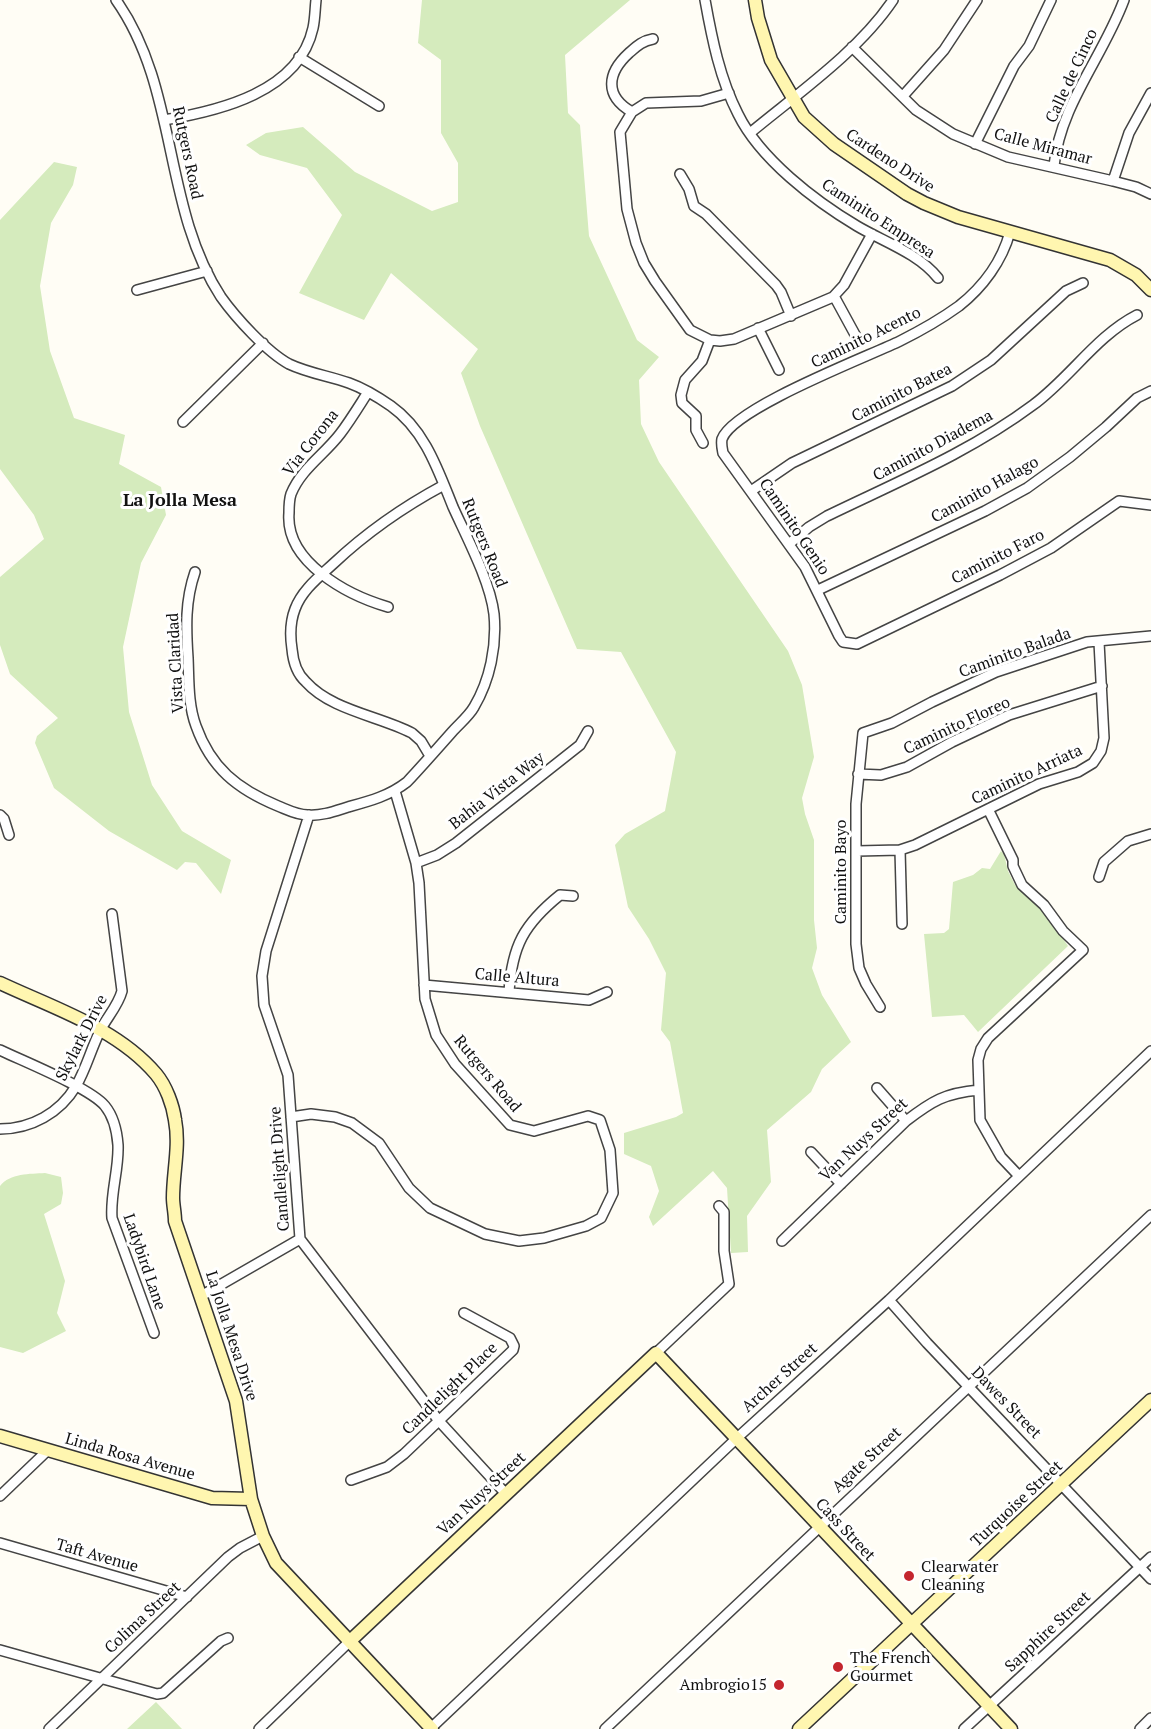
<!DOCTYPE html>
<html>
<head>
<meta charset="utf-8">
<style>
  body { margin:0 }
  canvas { display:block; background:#fffdf5 }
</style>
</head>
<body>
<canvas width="1151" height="1729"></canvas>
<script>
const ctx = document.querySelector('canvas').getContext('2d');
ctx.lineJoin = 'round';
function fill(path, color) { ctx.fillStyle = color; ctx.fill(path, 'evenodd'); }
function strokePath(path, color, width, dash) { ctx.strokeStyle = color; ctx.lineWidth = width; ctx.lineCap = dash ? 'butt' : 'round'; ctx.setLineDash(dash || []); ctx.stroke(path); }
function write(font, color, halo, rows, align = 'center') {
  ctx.font = font + ' "PT Serif",serif'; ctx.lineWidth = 6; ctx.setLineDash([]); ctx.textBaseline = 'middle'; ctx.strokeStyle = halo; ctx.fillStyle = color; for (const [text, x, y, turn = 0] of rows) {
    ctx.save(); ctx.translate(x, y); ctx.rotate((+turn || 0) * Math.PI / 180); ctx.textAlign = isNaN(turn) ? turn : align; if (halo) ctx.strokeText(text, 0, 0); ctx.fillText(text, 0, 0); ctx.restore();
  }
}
const green = new Path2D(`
  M 422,0 L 630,0 L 565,55 L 568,113 L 580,125 L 589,236 L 637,340 L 659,357 L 639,380 L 641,424 L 659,462 L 788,651 L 802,685 L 814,757 L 802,798 L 805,814 L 814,840 L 814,920 L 817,948 L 812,968 L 822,995 L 851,1042 L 822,1069 L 811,1092 L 767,1130 L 771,1182 L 747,1216 L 748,1252 L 731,1253 L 727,1188 L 713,1171 L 653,1226 L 649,1217 L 659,1191 L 651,1166 L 624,1154 L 624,1133 L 676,1117 L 683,1113 L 670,1042 L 661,1030 L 666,973 L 649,939 L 628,907 L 615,845 L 625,834 L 665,811 L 676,752 L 621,652 L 577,649 L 480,426 L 461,373 L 478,349 L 391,273 L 364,320 L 299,293 L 342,215 L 307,168 L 260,155 L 246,145 L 266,133 L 303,127 L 355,172 L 432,211 L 458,202 L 458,163 L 441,133 L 441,60 L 418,43 Z
  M 54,162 L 77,167 L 73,185 L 51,223 L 40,286 L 50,351 L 74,418 L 125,435 L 119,464 L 161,487 L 166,515 L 141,563 L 123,647 L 129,712 L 152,785 L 182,831 L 231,860 L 221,894 L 196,863 L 185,862 L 177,870 L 109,831 L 54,788 L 35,743 L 37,736 L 58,718 L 10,674 L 0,645 L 0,577 L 44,539 L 34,515 L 0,469 L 0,220 Z
  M 1001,851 L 1004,854 L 1008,871 L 1015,885 L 1042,908 L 1068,946 L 978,1032 L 964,1015 L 932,1017 L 924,934 L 944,933 L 949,929 L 953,882 L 973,875 L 982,868 L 990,869 Z
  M 45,1173 L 61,1177 L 63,1193 L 61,1204 L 44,1214 L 65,1281 L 57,1313 L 66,1331 L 23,1353 L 0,1347 L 0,1186 C 10,1173 30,1174 45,1173 Z
  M 156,1702 L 182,1729 L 127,1729 Z`);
const street = new Path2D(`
  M 116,0 C 179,89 162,207 221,297 C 236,318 267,352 289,364 C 308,373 329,376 349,383 C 363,388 378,397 391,406 C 425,430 438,470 453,507 C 467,538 490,581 494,614 C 497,646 490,680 474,707 C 469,716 459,724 452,732 C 437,749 422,766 407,782 C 389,796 370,801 348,807 C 335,811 322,816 308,815 C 297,815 288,810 278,806 C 237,789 211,768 196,726 C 188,705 189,680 188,658 C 186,628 185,601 195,572
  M 705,0 C 712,39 720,79 738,114 C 760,159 815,201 857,226 C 884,242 918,253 938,278
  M 852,47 L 916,110 L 953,134 L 1008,157 L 1113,181 L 1136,187 L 1151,194
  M 299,57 L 379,106
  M 729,93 L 701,101 L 646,103 L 632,112 L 620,132 L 627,209 L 636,243 L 644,263 L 655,281 L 690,330 L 710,340 L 720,341 L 734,339 L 833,297 L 844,285 L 872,234
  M 903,96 L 944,50 L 977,0
  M 632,112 C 604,96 607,73 629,53 C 637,46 642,41 653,39
  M 164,120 C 219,111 299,92 313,28 C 315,19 315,9 316,0
  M 750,133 C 797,94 859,51 893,0
  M 975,144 L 1014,66 L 1029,46 L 1051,0
  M 1054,166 C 1060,105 1103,57 1124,0
  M 680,174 L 689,189 L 694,206 L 706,214 L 776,285 L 781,292 L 791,316
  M 1113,181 L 1129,133 L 1151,93
  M 1010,232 C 1002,261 983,287 959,306 C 941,319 920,331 900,341 C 867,357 733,408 722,439 C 721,444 722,448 723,453 L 805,567 L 839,636 L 843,642 L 857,644 L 1000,575 L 1051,548 L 1119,501 L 1151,505
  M 137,290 L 207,271
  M 834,296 L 858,340
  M 758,328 L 779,370
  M 368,392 C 359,406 350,421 340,434 C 324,455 301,469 291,494 C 289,500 289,507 289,513 C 285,562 347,595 388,607
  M 183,422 L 263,343
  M 703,443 L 696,430 L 696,416 L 682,403 L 681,395 L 685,380 L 702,361 L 710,340
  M 751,491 L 792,463 L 952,386 L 991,360 L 1066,291 L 1083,283
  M 789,544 L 809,527 L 827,516 C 897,482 970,452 1033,405 C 1070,378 1096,336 1137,315
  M 818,590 L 985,511 L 1027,488 L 1070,457 L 1106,427 L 1137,398 L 1151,391
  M 430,756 L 421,741 L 412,733 C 379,716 331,710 306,682 C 297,674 293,661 292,649 C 290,636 290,622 295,609 C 302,590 319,577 333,564 C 367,532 403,507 444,485
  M 858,774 L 881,775 L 907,767 L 952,742 L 1009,715 L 1102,686
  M 988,809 L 1013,860 L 1013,866 L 1022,885 L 1044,905 L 1063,931 L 1083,950 L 988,1038 L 981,1049 L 978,1060 L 980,1120 L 1001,1157 L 1019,1176
  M 0,815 L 4,819 L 9,835
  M 309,815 L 266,951 L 262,976 L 264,1005 L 288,1075 L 300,1239 L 439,1421 L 506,1494
  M 900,850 L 902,924
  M 857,851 L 900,850 L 915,845 L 1039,784 L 1078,772 L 1093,763 L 1101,751 L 1104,738 L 1099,642
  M 416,863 L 437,855 L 456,843 L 580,745 L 588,731
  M 1099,877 L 1104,862 L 1128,841 L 1151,834
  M 424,985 L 589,1000 L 607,992
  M 509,992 C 512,946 524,924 560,895 L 573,896
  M 880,1007 L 866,984 L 859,968 L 856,944 L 856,804 L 863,733 L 892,723 L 932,702 L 996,672 L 1087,642 L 1151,636
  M 0,1050 C 25,1062 90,1088 105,1106 C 114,1117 117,1132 118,1145 C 119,1170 110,1194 112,1218 L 154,1333
  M 877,1088 L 906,1121
  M 291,1117 L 311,1114 L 335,1117 L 352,1123 L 379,1143 L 409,1188 L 430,1208 L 485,1234 L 519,1241 L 544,1238 L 586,1226 L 601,1218 L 613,1193 L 610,1150 L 600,1120 L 588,1116 L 534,1131 L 510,1125 L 455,1064 L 436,1035 L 425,999 L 419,883 L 416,863 L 395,791
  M 0,1129 C 31,1129 60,1113 76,1086 C 86,1069 91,1049 100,1031 C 107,1017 118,1006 122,991 L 112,914
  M 811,1152 L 841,1184
  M 782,1241 L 906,1121 C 932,1101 945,1093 979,1090
  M 201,1296 L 300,1239
  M 889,1300 L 927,1343 L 1151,1579
  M 656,1353 L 729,1284 L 724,1251 L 724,1212 L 719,1206
  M 351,1480 L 387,1467 L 404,1454 L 513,1350 L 514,1346 L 510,1338 L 464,1313
  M 0,1496 L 48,1450
  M 0,1543 L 187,1597
  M 0,1650 L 157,1694 L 163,1693 L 221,1641 L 228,1638
  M 49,1729 L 228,1557 L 240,1548 L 263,1536
  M 259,1729 L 350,1641
  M 430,1729 L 737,1438 L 889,1300 L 1151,1051
  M 605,1729 L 1151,1215
  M 964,1729 L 1151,1557
  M 1140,1729 L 1151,1718`);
const secondary = new Path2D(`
  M 755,0 L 758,18 L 771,60 L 804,117 L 834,144 L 907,194 L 924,203 L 958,217 L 1110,260 L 1136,275 L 1151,290
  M 0,983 C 53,1008 117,1028 156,1074 C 166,1086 173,1105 175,1120 C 180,1146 173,1172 173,1198 C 173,1205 175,1213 175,1221 L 236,1401 L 251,1499 L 263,1536 L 276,1563 L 432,1729
  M 0,1436 L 212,1498 L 251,1499
  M 350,1641 L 656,1353 L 1011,1729
  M 799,1729 L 1151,1400`);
const markers = [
  [909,1576,6,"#c4262e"],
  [838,1667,6,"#c4262e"],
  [779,1685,6,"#c4262e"]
];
const streetNames = [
  ["Calle de Cinco",1072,76,-65],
  ["Calle Miramar",1043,147,15],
  ["Rutgers Road",187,153,78],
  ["Cardeno Drive",890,161,33],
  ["Caminito Empresa",878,219,33],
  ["Caminito Acento",866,338,-26],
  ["Caminito Batea",902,393,-27],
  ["Via Corona",311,443,-52],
  ["Caminito Diadema",933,446,-28],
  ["Caminito Halago",985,490,-29],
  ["Caminito Genio",794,527,56],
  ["Rutgers Road",484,543,68],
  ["Caminito Faro",998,557,-27],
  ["Caminito Balada",1015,653,-20],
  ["Vista Claridad",176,663,-93],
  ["Caminito Floreo",957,726,-25],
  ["Caminito Arriata",1027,775,-25],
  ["Bahia Vista Way",497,791,-38],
  ["Caminito Bayo",841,872,-90],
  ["Calle Altura",517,978,5],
  ["Skylark Drive",82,1038,-63],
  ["Rutgers Road",487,1074,50],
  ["Van Nuys Street",864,1140,-43],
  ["Candlelight Drive",280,1169,-94],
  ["Ladybird Lane",144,1262,71],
  ["La Jolla Mesa Drive",231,1336,72],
  ["Archer Street",780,1378,-42],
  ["Candlelight Place",450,1389,-44],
  ["Dawes Street",1006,1403,46],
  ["Linda Rosa Avenue",130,1457,16],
  ["Agate Street",867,1460,-43],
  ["Van Nuys Street",482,1494,-43],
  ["Turquoise Street",1017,1504,-43],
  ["Cass Street",845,1530,47],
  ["Taft Avenue",97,1556,16],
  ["Colima Street",143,1618,-43],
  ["Sapphire Street",1048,1632,-43]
];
const poiNames = [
  ["Clearwater",921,1567],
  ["Cleaning",921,1585],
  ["The French",850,1658],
  ["Gourmet",850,1676],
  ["Ambrogio15",767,1685,"right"]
];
const neighbourhoodNames = [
  ["La Jolla Mesa",180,501]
];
fill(green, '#d5ebbd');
strokePath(street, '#444', 12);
strokePath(secondary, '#333', 15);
strokePath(street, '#fff', 9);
strokePath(secondary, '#fff6b0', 12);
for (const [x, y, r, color] of markers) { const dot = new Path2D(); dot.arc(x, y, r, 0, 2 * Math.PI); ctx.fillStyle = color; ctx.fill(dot); strokePath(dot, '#fff', 2); }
write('16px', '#111', '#fff', streetNames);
write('16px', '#111', '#fff', poiNames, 'left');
write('bold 18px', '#111', '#fff', neighbourhoodNames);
</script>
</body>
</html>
